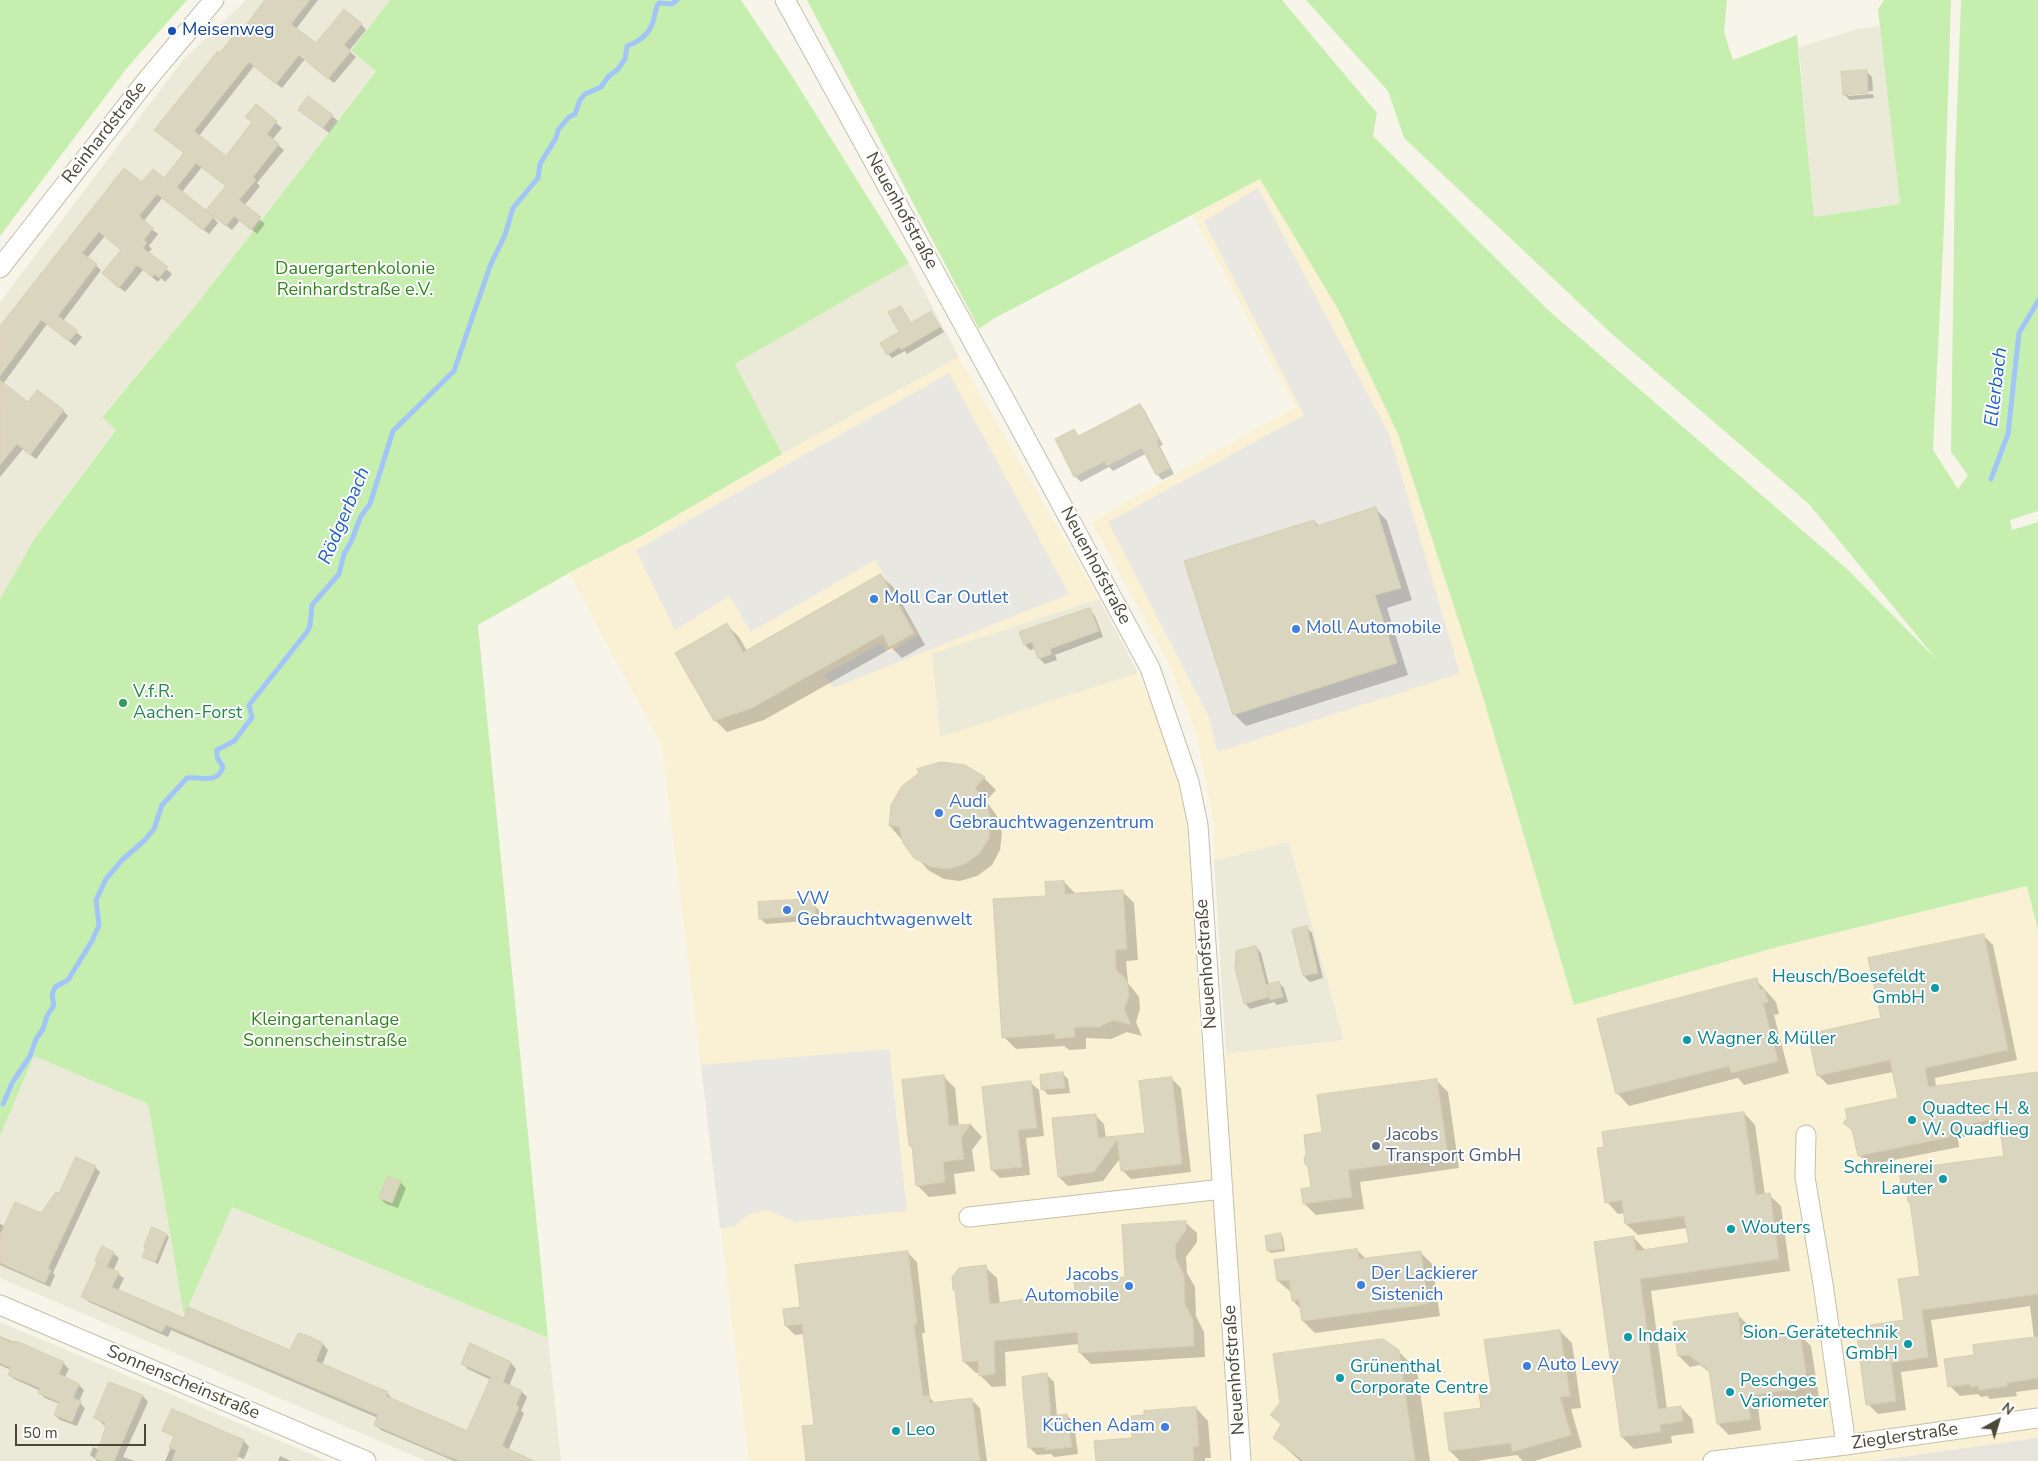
<!DOCTYPE html>
<html>
<head>
<meta charset="utf-8">
<style>
  body { margin:0 }
  #map { position:relative; width:2038px; height:1461px; overflow:hidden; background:#f7f5ea; font-family:"Nunito Sans",sans-serif }
  canvas { display:block }
  .north { position:absolute; left:1973px; top:1396px; width:50px; height:50px; -webkit-text-stroke:4px #fff; paint-order:stroke; rotate:39deg; font-size:14px; font-weight:700; line-height:20px; text-align:center; color:#4c4837 }
  .north::after { content:''; display:block; margin:auto; width:18px; height:22px; background:#4c4837; clip-path:polygon(50% 0,100% 100%,50% 72%,0 100%) }
  .scale { position:absolute; left:15px; top:1424px; width:131px; height:22px; box-sizing:border-box; border:2px solid #4c4837; border-top:0; padding-left:6px; font-size:15px; line-height:18px; white-space:nowrap; color:#4c4837; -webkit-text-stroke:4px #fff; paint-order:stroke }
</style>
</head>
<body>
<div id="map">
<canvas width="2038" height="1461"></canvas>
<div class="north">N</div>
<div class="scale">50 m</div>
</div>
<script>
const ctx = document.querySelector('canvas').getContext('2d');
ctx.lineJoin = 'round';
function fill(path, color) { ctx.fillStyle = color; ctx.fill(path, 'evenodd'); }
function strokePath(path, color, width, dash) { ctx.strokeStyle = color; ctx.lineWidth = width; ctx.lineCap = dash ? 'butt' : 'round'; ctx.setLineDash(dash || []); ctx.stroke(path); }
function write(font, color, halo, rows, align = 'center') {
  ctx.font = font + ' "Nunito Sans",sans-serif'; ctx.lineWidth = 4; ctx.setLineDash([]); ctx.textBaseline = 'middle'; ctx.strokeStyle = halo; ctx.fillStyle = color; for (const [text, x, y, turn = 0] of rows) {
    ctx.save(); ctx.translate(x, y); ctx.rotate((+turn || 0) * Math.PI / 180); ctx.textAlign = isNaN(turn) ? turn : align; if (halo) ctx.strokeText(text, 0, 0); ctx.fillText(text, 0, 0); ctx.restore();
  }
}
const residential = new Path2D(`
  M 246,0 L 390,0 L 351,49 L 376,70 L 200,300 L 102,416 L 116,429 L 35,538 L 0,599 L 0,302 L 183,60 Z
  M 1881,26 L 1900,204 L 1814,217 L 1799,47 L 1857,29 Z
  M 909,263 L 959,357 L 782,454 L 735,364 Z
  M 1099,599 L 1138,673 L 940,738 L 932,653 Z
  M 1289,841 L 1344,1040 L 1226,1054 L 1214,861 Z
  M 34,1055 L 148,1104 L 184,1315 L 231,1207 L 548,1338 L 561,1461 L 426,1461 L 0,1278 L 0,1136 Z
  M 0,1322 L 161,1390 L 327,1461 L 0,1461 Z`);
const commercial = new Path2D(`
  M 1260,178 L 1339,311 L 1398,434 L 1479,684 L 1574,1005 L 1777,947 L 2027,886 L 2038,931 L 2038,1438 L 1872,1461 L 749,1461 L 662,747 L 569,573 L 643,535 L 782,454 L 959,357 L 1099,599 L 932,653 L 940,737 L 1138,673 L 1167,743 L 1183,794 L 1190,828 L 1193,864 L 1201,1057 L 1344,1040 L 1289,842 L 1214,861 L 1214,822 L 1196,733 L 1167,660 L 1091,522 L 1295,407 L 1193,215 Z`);
const industrial = new Path2D(`
  M 2038,1438 L 2038,1461 L 1872,1461 Z`);
const green = new Path2D(`
  M 0,0 L 187,0 L 127,68 L 0,236 Z
  M 390,0 L 741,0 L 790,73 L 909,263 L 735,364 L 782,454 L 643,535 L 569,573 L 478,625 L 548,1338 L 232,1207 L 184,1316 L 148,1104 L 34,1056 L 0,1136 L 0,599 L 35,538 L 116,430 L 102,417 L 200,300 L 376,71 L 351,50 Z
  M 807,0 L 1282,0 L 1377,113 L 1373,136 L 1547,309 L 1847,569 L 1937,660 L 1809,504 L 1613,335 L 1404,138 L 1388,91 L 1306,0 L 1727,0 L 1724,32 L 1733,60 L 1797,35 L 1814,217 L 1900,204 L 1878,9 L 1884,0 L 1951,0 L 1944,228 L 1933,450 L 1958,489 L 1968,475 L 1951,452 L 1955,164 L 1961,0 L 2038,0 L 2038,511 L 2010,520 L 2012,530 L 2038,522 L 2038,931 L 2027,886 L 1777,947 L 1574,1005 L 1479,684 L 1398,434 L 1339,311 L 1260,179 L 993,319 L 979,329 Z`);
const parking = new Path2D(`
  M 1258,188 L 1389,434 L 1460,673 L 1218,752 L 1208,715 L 1108,522 L 1304,415 L 1204,221 Z
  M 949,373 L 1069,594 L 833,688 L 824,675 L 881,643 L 888,653 L 918,635 L 875,560 L 751,632 L 730,596 L 675,630 L 636,550 Z
  M 889,1049 L 907,1211 L 796,1222 L 767,1210 L 747,1215 L 734,1227 L 720,1228 L 701,1065 Z`);
const shadow = new Path2D(`
  M 266,0 L 318,0 L 296,29 L 316,45 L 361,24 L 366,30 L 349,51 L 356,57 L 334,83 L 305,59 L 282,88 L 254,66 L 199,136 L 226,158 L 253,123 L 247,117 L 256,106 L 282,128 L 272,140 L 284,150 L 257,183 L 260,186 L 244,206 L 265,224 L 257,234 L 240,220 L 232,230 L 214,216 L 213,217 L 218,223 L 209,234 L 162,198 L 143,222 L 158,234 L 149,246 L 152,249 L 148,253 L 172,274 L 165,282 L 161,278 L 158,282 L 143,270 L 125,292 L 109,279 L 122,250 L 105,236 L 87,258 L 101,270 L 63,321 L 82,337 L 75,346 L 47,324 L 3,384 L 28,404 L 63,411 L 68,416 L 36,459 L 23,449 L 0,477 L 0,328 L 142,184 L 164,180 L 185,153 L 220,55 L 237,38 ZM 202,167 L 227,186 L 212,217 L 182,192 Z
  M 1866,71 L 1872,77 L 1873,91 L 1848,93 L 1848,96 L 1873,94 L 1874,98 L 1850,100 L 1844,94 Z
  M 300,110 L 332,116 L 338,121 L 329,133 Z
  M 900,307 L 912,324 L 931,313 L 944,332 L 907,354 L 905,351 L 892,358 L 888,354 L 901,333 Z
  M 1140,405 L 1145,411 L 1163,445 L 1160,446 L 1174,474 L 1162,480 L 1157,474 L 1147,453 L 1113,471 L 1109,467 L 1081,482 L 1075,476 L 1074,430 L 1079,436 Z
  M 1375,508 L 1387,521 L 1412,600 L 1387,608 L 1408,675 L 1246,726 L 1234,714 L 1314,521 L 1319,526 Z
  M 880,575 L 893,587 L 925,645 L 902,658 L 892,648 L 764,720 L 727,732 L 715,720 L 727,625 L 739,637 L 747,651 Z
  M 1089,610 L 1095,616 L 1103,637 L 1055,655 L 1057,660 L 1045,664 L 1040,659 L 1036,648 L 1030,650 L 1025,645 Z
  M 964,767 L 984,778 L 996,790 L 986,801 L 997,816 L 1002,833 L 1000,850 L 992,865 L 977,876 L 960,881 L 944,879 L 928,870 L 890,826 L 893,806 Z
  M 1064,882 L 1076,894 L 1122,891 L 1134,903 L 1138,960 L 1126,961 L 1128,983 L 1139,997 L 1140,1009 L 1136,1022 L 1142,1036 L 1127,1032 L 1111,1039 L 1086,1038 L 1086,1049 L 1069,1050 L 1064,1046 L 1016,1049 L 1004,1037 L 1047,897 Z
  M 808,900 L 820,911 L 820,920 L 766,924 L 760,918 Z
  M 1306,927 L 1312,933 L 1323,978 L 1310,982 L 1304,976 Z
  M 1983,935 L 1993,945 L 2017,1060 L 1935,1078 L 1936,1087 L 2038,1074 L 2038,1389 L 2016,1392 L 2017,1396 L 1990,1399 L 1987,1396 L 1981,1397 L 1978,1394 L 1960,1396 L 1950,1386 L 1975,1356 L 2034,1338 L 2030,1306 L 1931,1320 L 1938,1367 L 1901,1372 L 1906,1410 L 1878,1414 L 1868,1404 L 1873,1336 L 1905,1321 L 1921,1277 L 1911,1204 L 1909,1202 L 1908,1194 L 1903,1189 L 2005,1157 L 2001,1129 L 1958,1138 L 1959,1147 L 1869,1165 L 1859,1155 L 1854,1132 L 1845,1123 L 1899,1099 L 1893,1072 L 1828,1085 L 1818,1075 Z
  M 1256,947 L 1261,953 L 1269,985 L 1279,983 L 1284,988 L 1288,1002 L 1277,1005 L 1274,1002 L 1250,1009 L 1245,1003 Z
  M 1756,980 L 1776,1002 L 1779,1014 L 1774,1015 L 1789,1073 L 1744,1085 L 1738,1078 L 1629,1106 L 1617,1093 Z
  M 1062,1073 L 1068,1079 L 1070,1093 L 1048,1095 L 1043,1089 Z
  M 943,1076 L 955,1088 L 959,1126 L 971,1125 L 982,1137 L 972,1150 L 975,1171 L 954,1174 L 956,1194 L 929,1197 L 917,1185 L 913,1149 L 910,1146 Z
  M 1172,1079 L 1181,1088 L 1191,1172 L 1131,1179 L 1122,1170 L 1121,1157 L 1103,1181 L 1068,1186 L 1059,1177 L 1095,1115 L 1104,1124 L 1106,1139 L 1146,1134 Z
  M 1436,1080 L 1448,1092 L 1459,1168 L 1360,1182 L 1364,1209 L 1316,1215 L 1304,1203 L 1312,1188 L 1323,1133 Z
  M 1031,1083 L 1039,1090 L 1044,1136 L 1026,1138 L 1030,1175 L 1000,1178 L 992,1170 Z
  M 1744,1113 L 1755,1125 L 1765,1195 L 1769,1195 L 1781,1206 L 1790,1271 L 1651,1291 L 1667,1409 L 1681,1407 L 1692,1419 L 1694,1433 L 1671,1436 L 1672,1443 L 1634,1449 L 1622,1437 L 1596,1243 L 1634,1238 L 1646,1251 L 1690,1244 L 1687,1228 L 1638,1235 L 1626,1224 L 1625,1213 L 1618,1214 L 1607,1202 Z
  M 77,1159 L 95,1167 L 100,1172 L 53,1273 L 55,1275 L 50,1287 L 0,1265 L 0,1224 L 5,1226 L 41,1215 L 60,1195 Z
  M 400,1182 L 406,1188 L 398,1208 L 386,1204 L 380,1198 Z
  M 1185,1222 L 1197,1233 L 1197,1242 L 1186,1257 L 1187,1273 L 1195,1287 L 1196,1316 L 1204,1332 L 1205,1357 L 1091,1364 L 1080,1353 L 1079,1344 L 1005,1352 L 1006,1386 L 992,1387 L 981,1376 L 980,1373 L 976,1373 L 964,1362 L 957,1292 L 954,1289 L 985,1267 L 997,1278 L 1000,1304 L 1076,1293 L 1126,1278 Z
  M 167,1235 L 169,1237 L 158,1264 L 146,1259 L 144,1256 Z
  M 1280,1235 L 1283,1237 L 1285,1251 L 1271,1253 L 1268,1251 Z
  M 1357,1250 L 1366,1259 L 1420,1252 L 1432,1264 L 1440,1316 L 1315,1333 L 1303,1321 L 1301,1309 L 1293,1301 L 1292,1293 L 1278,1281 Z
  M 113,1253 L 119,1258 L 113,1271 L 124,1278 L 118,1291 L 184,1319 L 291,1352 L 305,1337 L 323,1344 L 328,1350 L 322,1365 L 387,1393 L 393,1400 L 468,1432 L 491,1380 L 468,1369 L 462,1363 L 470,1345 L 511,1363 L 516,1369 L 509,1386 L 522,1392 L 527,1397 L 521,1411 L 524,1413 L 508,1451 L 531,1461 L 454,1461 L 381,1430 L 375,1424 L 378,1418 L 171,1330 L 168,1337 L 89,1302 L 83,1297 L 98,1262 Z
  M 908,1253 L 917,1262 L 925,1333 L 922,1333 L 930,1398 L 935,1403 L 971,1399 L 980,1408 L 987,1461 L 807,1461 L 816,1426 L 804,1334 L 795,1335 L 786,1326 L 801,1308 Z
  M 1737,1314 L 1748,1325 L 1750,1338 L 1787,1333 L 1790,1336 L 1800,1335 L 1811,1346 L 1819,1398 L 1758,1407 L 1761,1430 L 1729,1435 L 1718,1424 L 1711,1373 L 1700,1365 L 1690,1367 L 1679,1356 Z
  M 1560,1331 L 1572,1343 L 1581,1408 L 1571,1409 L 1582,1447 L 1534,1461 L 1523,1461 L 1517,1455 L 1476,1461 L 1460,1461 L 1450,1451 L 1493,1393 Z
  M 0,1336 L 64,1364 L 69,1369 L 64,1378 L 79,1385 L 84,1390 L 79,1402 L 85,1408 L 77,1426 L 60,1420 L 55,1415 L 60,1404 L 45,1398 L 40,1393 L 41,1391 L 14,1379 L 9,1374 L 11,1370 L 0,1365 Z
  M 1398,1351 L 1417,1370 L 1430,1461 L 1300,1461 L 1274,1437 L 1282,1425 L 1272,1415 Z
  M 1047,1375 L 1054,1382 L 1057,1416 L 1067,1415 L 1074,1423 L 1078,1454 L 1054,1457 L 1051,1454 L 1037,1455 L 1030,1448 Z
  M 110,1383 L 143,1396 L 148,1402 L 123,1457 L 135,1461 L 98,1461 L 90,1455 L 93,1447 L 100,1450 L 107,1428 L 95,1417 Z
  M 1196,1408 L 1208,1421 L 1211,1458 L 1205,1458 L 1205,1461 L 1097,1461 L 1134,1439 Z
  M 172,1410 L 244,1441 L 249,1447 L 244,1459 L 219,1449 L 214,1461 L 165,1461 L 175,1438 L 164,1430 Z
  M 280,1456 L 291,1461 L 278,1461 Z`);
const stream = new Path2D(`
  M 1991,479 L 2008,434 L 2019,333 L 2038,301
  M 3,1104 L 12,1083 L 30,1056 L 36,1039 L 43,1029 L 47,1016 L 54,1005 L 52,995 L 55,987 L 68,980 L 92,941 L 99,925 L 96,900 L 106,879 L 122,860 L 145,840 L 154,829 L 162,805 L 187,778 C 201,776 217,785 223,767 L 217,757 L 217,750 C 223,746 229,745 235,740 C 241,733 246,724 252,718 L 249,705 L 307,632 L 310,626 L 312,605 L 339,574 L 344,554 L 351,542 L 361,516 L 370,504 L 393,431 L 454,371 L 490,266 L 505,235 L 513,208 L 538,178 L 540,164 L 556,138 L 558,130 L 569,117 L 575,114 L 580,100 L 585,94 L 601,87 L 608,77 L 618,69 L 625,59 L 627,46 C 641,41 651,33 654,18 C 656,12 655,8 659,3 L 672,4 L 677,0`);
const building = new Path2D(`
  M 265,0 L 310,0 L 291,24 L 316,43 L 344,9 L 362,24 L 344,45 L 351,51 L 328,79 L 299,55 L 276,84 L 249,62 L 194,131 L 226,156 L 252,122 L 245,117 L 256,104 L 277,121 L 267,134 L 279,144 L 253,177 L 256,180 L 239,200 L 261,217 L 251,230 L 234,216 L 226,226 L 206,210 L 226,186 L 196,163 L 177,187 L 214,217 L 203,230 L 157,194 L 139,216 L 153,228 L 144,240 L 147,243 L 143,248 L 168,267 L 159,278 L 155,274 L 152,277 L 137,265 L 119,288 L 102,273 L 121,250 L 99,232 L 82,253 L 97,264 L 58,316 L 78,331 L 69,341 L 41,320 L 0,376 L 0,326 L 124,168 L 142,182 L 153,169 L 164,178 L 184,153 L 154,130 L 218,51 L 220,53 L 234,35 L 237,37 Z
  M 1867,70 L 1868,93 L 1843,95 L 1841,72 Z
  M 308,96 L 333,115 L 323,128 L 298,110 Z
  M 901,306 L 911,323 L 931,311 L 940,327 L 901,350 L 900,347 L 887,355 L 880,343 L 899,332 L 888,312 Z
  M 0,380 L 28,402 L 37,390 L 64,410 L 30,455 L 17,444 L 0,465 Z
  M 1140,404 L 1159,439 L 1156,441 L 1170,468 L 1156,475 L 1142,448 L 1107,466 L 1105,461 L 1074,477 L 1055,439 L 1074,429 L 1078,436 Z
  M 1376,507 L 1401,588 L 1375,595 L 1397,663 L 1233,715 L 1184,561 L 1314,520 L 1316,526 Z
  M 881,574 L 914,633 L 889,647 L 883,634 L 752,708 L 714,721 L 675,653 L 727,623 L 743,652 Z
  M 1090,608 L 1099,631 L 1050,649 L 1052,654 L 1038,659 L 1032,642 L 1024,645 L 1019,632 Z
  M 941,762 L 965,765 L 985,777 L 975,788 L 986,802 L 991,820 L 989,838 L 980,853 L 965,864 L 948,869 L 931,867 L 914,858 L 903,843 L 899,826 L 889,826 L 891,805 L 902,786 L 919,773 L 917,769 Z
  M 1064,881 L 1065,894 L 1123,890 L 1127,949 L 1115,950 L 1116,970 L 1125,978 L 1128,984 L 1129,996 L 1124,1009 L 1131,1025 L 1114,1020 L 1099,1027 L 1074,1027 L 1075,1037 L 1055,1039 L 1055,1034 L 1002,1038 L 993,899 L 1046,896 L 1045,882 Z
  M 809,899 L 815,904 L 815,915 L 759,919 L 758,902 Z
  M 1307,926 L 1318,973 L 1303,976 L 1292,930 Z
  M 1984,934 L 2008,1050 L 1925,1068 L 1928,1087 L 2038,1072 L 2038,1294 L 1922,1310 L 1928,1357 L 1891,1363 L 1896,1401 L 1866,1405 L 1857,1337 L 1871,1335 L 1870,1325 L 1904,1320 L 1898,1279 L 1920,1276 L 1910,1202 L 1908,1202 L 1906,1189 L 1902,1190 L 1899,1170 L 2004,1156 L 1998,1118 L 1949,1128 L 1950,1137 L 1858,1156 L 1852,1130 L 1843,1123 L 1847,1118 L 1845,1109 L 1898,1098 L 1890,1060 L 1817,1076 L 1808,1034 L 1881,1018 L 1868,958 Z
  M 1256,946 L 1266,985 L 1279,981 L 1283,997 L 1270,1000 L 1267,988 L 1269,997 L 1244,1004 L 1235,968 L 1236,951 Z
  M 1757,978 L 1760,990 L 1764,988 L 1768,1002 L 1763,1003 L 1778,1061 L 1731,1073 L 1729,1066 L 1616,1094 L 1597,1019 Z
  M 1063,1072 L 1065,1088 L 1041,1090 L 1040,1075 Z
  M 944,1075 L 949,1126 L 971,1124 L 961,1138 L 964,1159 L 943,1162 L 945,1182 L 916,1186 L 912,1146 L 909,1146 L 902,1080 Z
  M 1172,1077 L 1182,1164 L 1121,1171 L 1117,1140 L 1094,1172 L 1058,1177 L 1052,1118 L 1096,1114 L 1098,1138 L 1145,1133 L 1139,1081 Z
  M 1437,1079 L 1448,1157 L 1348,1170 L 1352,1197 L 1303,1204 L 1301,1189 L 1311,1187 L 1308,1167 L 1305,1164 L 1304,1158 L 1306,1155 L 1304,1135 L 1322,1132 L 1317,1095 Z
  M 1031,1081 L 1037,1128 L 1018,1130 L 1022,1167 L 991,1170 L 982,1087 Z
  M 1744,1112 L 1756,1195 L 1770,1193 L 1779,1259 L 1640,1279 L 1658,1409 L 1681,1406 L 1683,1421 L 1660,1425 L 1661,1432 L 1621,1437 L 1594,1242 L 1634,1236 L 1636,1251 L 1689,1243 L 1684,1216 L 1625,1224 L 1622,1200 L 1605,1203 L 1597,1148 L 1604,1147 L 1602,1132 Z
  M 76,1157 L 96,1166 L 48,1268 L 51,1270 L 45,1283 L 0,1263 L 0,1235 L 15,1202 L 41,1213 L 56,1192 L 59,1193 Z
  M 388,1176 L 401,1181 L 392,1203 L 379,1198 Z
  M 1186,1221 L 1186,1230 L 1175,1245 L 1176,1260 L 1184,1274 L 1185,1304 L 1193,1320 L 1194,1346 L 1079,1353 L 1077,1332 L 994,1341 L 995,1374 L 979,1376 L 978,1361 L 963,1362 L 955,1290 L 953,1290 L 952,1277 L 959,1268 L 986,1265 L 990,1304 L 1075,1292 L 1074,1281 L 1125,1277 L 1122,1225 Z
  M 152,1227 L 167,1234 L 155,1262 L 142,1257 L 146,1248 L 144,1247 Z
  M 1281,1233 L 1283,1249 L 1267,1251 L 1265,1236 Z
  M 102,1246 L 114,1252 L 107,1266 L 99,1263 L 119,1272 L 112,1287 L 184,1318 L 188,1307 L 290,1350 L 298,1333 L 306,1335 L 323,1343 L 316,1361 L 388,1392 L 386,1396 L 467,1431 L 491,1377 L 461,1364 L 470,1343 L 511,1362 L 503,1382 L 522,1391 L 516,1405 L 519,1407 L 502,1446 L 534,1461 L 460,1461 L 444,1455 L 374,1425 L 378,1415 L 166,1325 L 162,1332 L 81,1297 L 97,1262 L 95,1261 Z
  M 1357,1249 L 1359,1259 L 1421,1251 L 1428,1304 L 1302,1321 L 1299,1300 L 1292,1301 L 1289,1280 L 1277,1281 L 1274,1260 Z
  M 908,1251 L 917,1324 L 914,1324 L 923,1396 L 929,1395 L 930,1403 L 972,1398 L 980,1461 L 806,1461 L 802,1426 L 814,1425 L 802,1324 L 785,1326 L 783,1309 L 800,1307 L 795,1265 Z
  M 1738,1313 L 1741,1338 L 1787,1332 L 1788,1335 L 1800,1333 L 1808,1387 L 1747,1396 L 1751,1419 L 1717,1424 L 1709,1370 L 1688,1355 L 1678,1356 L 1673,1322 Z
  M 1560,1330 L 1570,1396 L 1560,1397 L 1571,1435 L 1512,1452 L 1511,1443 L 1449,1451 L 1444,1413 L 1481,1408 L 1479,1394 L 1492,1392 L 1484,1340 Z
  M 0,1337 L 13,1343 L 14,1341 L 21,1343 L 64,1362 L 59,1374 L 79,1384 L 73,1398 L 81,1401 L 72,1422 L 54,1415 L 59,1402 L 38,1393 L 40,1388 L 8,1375 L 11,1368 L 0,1363 Z
  M 2038,1337 L 2038,1378 L 2007,1383 L 2007,1386 L 1979,1390 L 1978,1386 L 1970,1387 L 1970,1384 L 1948,1387 L 1944,1359 L 1974,1355 L 1973,1345 Z
  M 1383,1339 L 1399,1350 L 1415,1461 L 1304,1461 L 1273,1438 L 1281,1424 L 1270,1415 L 1280,1403 L 1273,1354 Z
  M 1047,1373 L 1051,1416 L 1067,1414 L 1072,1447 L 1045,1450 L 1045,1447 L 1028,1448 L 1022,1377 Z
  M 109,1382 L 143,1395 L 114,1461 L 102,1461 L 95,1458 L 106,1427 L 104,1426 L 105,1423 L 94,1418 Z
  M 1196,1407 L 1199,1446 L 1193,1447 L 1194,1461 L 1096,1461 L 1094,1441 L 1132,1438 L 1131,1416 L 1144,1415 L 1144,1411 Z
  M 172,1409 L 244,1440 L 236,1461 L 172,1461 L 176,1450 L 169,1448 L 174,1436 L 162,1431 Z`);
const minor = new Path2D(`
  M 785,0 L 1005,400 L 1150,668 L 1189,782 L 1198,825 L 1241,1461
  M 0,268 L 146,81 L 214,0
  M 1806,1135 L 1805,1177 L 1823,1284 L 1846,1445
  M 969,1217 L 1223,1189
  M 0,1305 L 366,1461
  M 1713,1461 L 1846,1445 L 2038,1418`);
const markers = [
  [172,31,5,"#1a4fb4"],
  [874,599,5,"#3f7fe0"],
  [1296,629,5,"#3f7fe0"],
  [123,703,5,"#2e9e5b"],
  [939,813,5,"#3f7fe0"],
  [787,910,5,"#3f7fe0"],
  [1935,988,5,"#0f9aa8"],
  [1687,1040,5,"#0f9aa8"],
  [1912,1120,5,"#0f9aa8"],
  [1376,1146,5,"#5c6f8a"],
  [1943,1179,5,"#0f9aa8"],
  [1731,1229,5,"#0f9aa8"],
  [1361,1285,5,"#3f7fe0"],
  [1129,1286,5,"#3f7fe0"],
  [1628,1337,5,"#0f9aa8"],
  [1908,1344,5,"#0f9aa8"],
  [1527,1366,5,"#3f7fe0"],
  [1340,1378,5,"#0f9aa8"],
  [1730,1392,5,"#0f9aa8"],
  [1165,1427,5,"#3f7fe0"],
  [896,1431,5,"#0f9aa8"]
];
const transitNames = [
  ["Meisenweg",182,31]
];
const streetNames = [
  ["Reinhardstraße",105,133,-52],
  ["Neuenhofstraße",901,211,61],
  ["Neuenhofstraße",1095,566,62],
  ["Neuenhofstraße",1207,964,-94],
  ["Neuenhofstraße",1235,1370,-94],
  ["Sonnenscheinstraße",183,1383,23],
  ["Zieglerstraße",1905,1437,-8]
];
const parkNames = [
  ["Dauergartenkolonie",355,270],
  ["Reinhardstraße e.V.",355,291],
  ["Kleingartenanlage",325,1021],
  ["Sonnenscheinstraße",325,1042]
];
const shopNames = [
  ["Moll Car Outlet",884,599],
  ["Moll Automobile",1306,629],
  ["Audi",949,803],
  ["Gebrauchtwagenzentrum",949,824],
  ["VW",797,900],
  ["Gebrauchtwagenwelt",797,921],
  ["Der Lackierer",1371,1275],
  ["Sistenich",1371,1296],
  ["Jacobs",1119,1276,"right"],
  ["Automobile",1119,1297,"right"],
  ["Auto Levy",1537,1366],
  ["Küchen Adam",1155,1427,"right"]
];
const leisureNames = [
  ["V.f.R.",133,693],
  ["Aachen-Forst",133,714]
];
const cultureNames = [
  ["Heusch/Boesefeldt",1925,978,"right"],
  ["GmbH",1925,999,"right"],
  ["Wagner & Müller",1697,1040],
  ["Quadtec H. &",1922,1110],
  ["W. Quadflieg",1922,1131],
  ["Schreinerei",1933,1169,"right"],
  ["Lauter",1933,1190,"right"],
  ["Wouters",1741,1229],
  ["Sion-Gerätetechnik",1898,1334,"right"],
  ["GmbH",1898,1355,"right"],
  ["Indaix",1638,1337],
  ["Grünenthal",1350,1368],
  ["Corporate Centre",1350,1389],
  ["Peschges",1740,1382],
  ["Variometer",1740,1403],
  ["Leo",906,1431]
];
const serviceNames = [
  ["Jacobs",1386,1136],
  ["Transport GmbH",1386,1157]
];
const waterNames = [
  ["Ellerbach",1997,387,-83],
  ["Rödgerbach",345,516,-67]
];
fill(residential, '#ebe9d8');
fill(commercial, '#faf1d4');
fill(industrial, '#e7e4dc');
fill(green, '#c6efaf');
fill(parking, '#e8e7e2');
fill(shadow, '#0003');
strokePath(stream, '#a1c4f9', 5);
fill(building, '#dad5be');
strokePath(building, '#d6cfb1', 1);
strokePath(minor, '#c4c0ab', 21);
strokePath(minor, '#fff', 19);
for (const [x, y, r, color] of markers) { const dot = new Path2D(); dot.arc(x, y, r, 0, 2 * Math.PI); ctx.fillStyle = color; ctx.fill(dot); strokePath(dot, '#fff', 2); }
write('18px', '#164399', '#fff', transitNames, 'left');
write('18px', '#4c4837', '#fff', streetNames);
write('18px', '#348622', '#fff', parkNames);
write('18px', '#366cbe', '#fff', shopNames, 'left');
write('18px', '#27864d', '#fff', leisureNames, 'left');
write('18px', '#0d838f', '#fff', cultureNames, 'left');
write('18px', '#4e5e75', '#fff', serviceNames, 'left');
write('italic 19px', '#2260c6', '#fff', waterNames);
</script>
</body>
</html>
